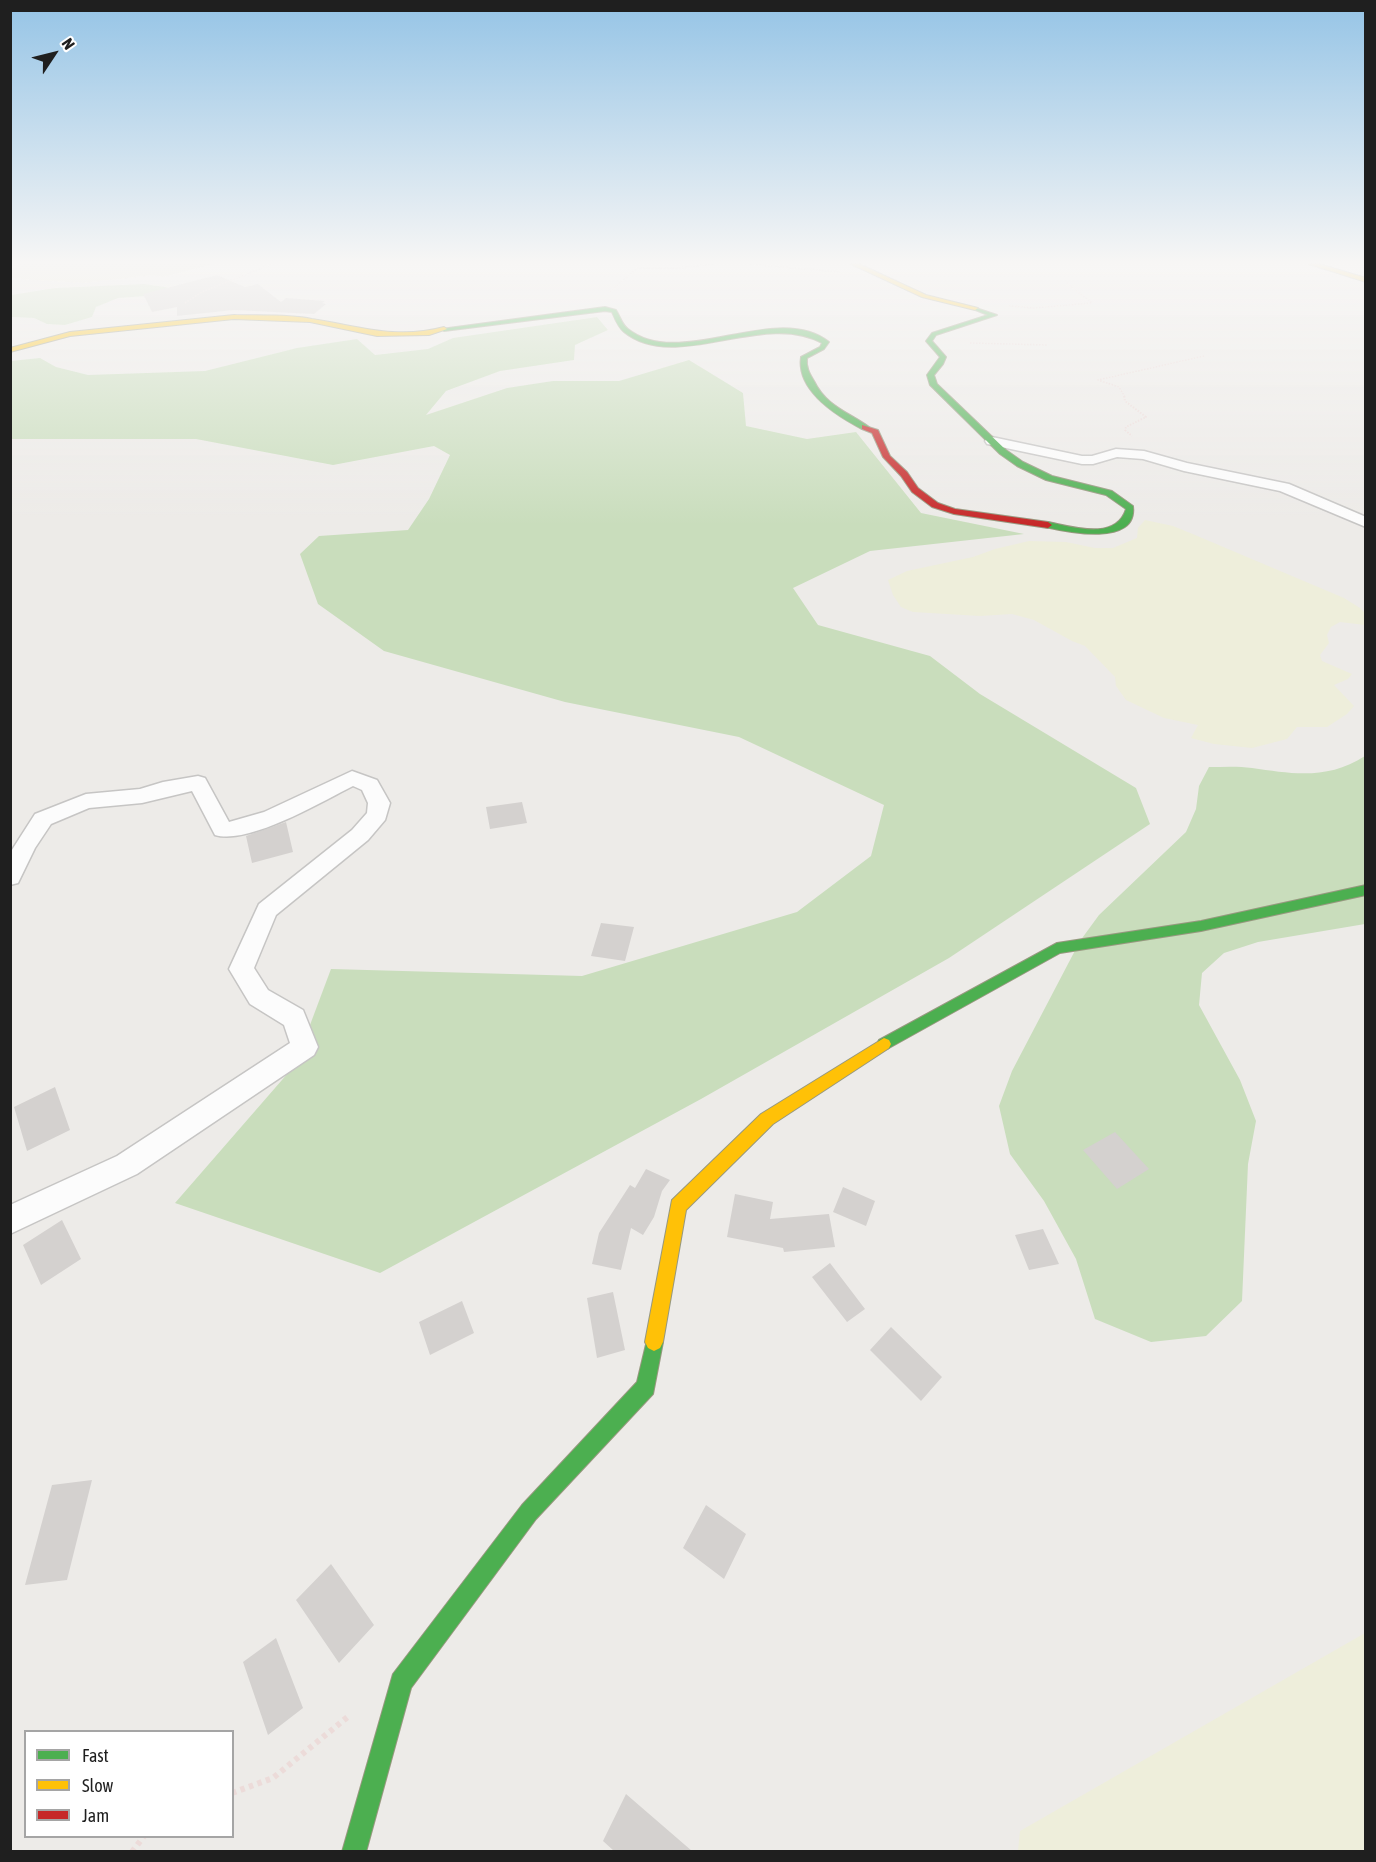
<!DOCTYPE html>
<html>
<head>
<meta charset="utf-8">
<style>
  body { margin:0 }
  #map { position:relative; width:1376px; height:1862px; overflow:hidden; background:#edebe8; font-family:"Asap Condensed",sans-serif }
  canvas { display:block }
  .frame { position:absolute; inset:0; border:12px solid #1f1f1f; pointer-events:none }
  .legend { position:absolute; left:24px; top:1730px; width:210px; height:108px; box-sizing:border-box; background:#fff; border:2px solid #a5a5a5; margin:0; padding:8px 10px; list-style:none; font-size:18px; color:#1f1f1f }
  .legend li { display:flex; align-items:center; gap:12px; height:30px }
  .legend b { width:30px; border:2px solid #a5a5a5 }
  .north { position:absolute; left:24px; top:24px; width:60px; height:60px; -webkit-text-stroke:4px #fff; paint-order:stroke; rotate:55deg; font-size:16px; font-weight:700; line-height:24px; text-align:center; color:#1f1f1f }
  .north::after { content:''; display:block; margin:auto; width:21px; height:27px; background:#1f1f1f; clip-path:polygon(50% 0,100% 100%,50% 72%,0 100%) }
</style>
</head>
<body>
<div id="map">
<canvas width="1376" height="1862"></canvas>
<div class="frame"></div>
<ul class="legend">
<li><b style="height:8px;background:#4caf50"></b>Fast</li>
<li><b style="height:8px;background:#ffc107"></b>Slow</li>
<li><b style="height:8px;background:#c62828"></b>Jam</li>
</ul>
<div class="north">N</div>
</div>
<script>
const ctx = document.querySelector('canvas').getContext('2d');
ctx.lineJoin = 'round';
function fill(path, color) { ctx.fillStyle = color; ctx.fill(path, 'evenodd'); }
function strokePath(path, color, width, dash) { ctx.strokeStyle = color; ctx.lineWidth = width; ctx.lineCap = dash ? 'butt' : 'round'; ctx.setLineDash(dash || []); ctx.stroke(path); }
const farmland = new Path2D(`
  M 19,264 L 213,264 L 163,277 L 153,275 L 83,283 L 21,279 L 11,277 L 11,269 Z
  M 1145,520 L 1173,526 L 1195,535 L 1344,598 L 1360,608 L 1365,613 L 1365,625 L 1340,622 L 1331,627 L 1327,635 L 1329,643 L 1320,655 L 1322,661 L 1352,674 L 1348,679 L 1334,685 L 1354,706 L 1347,714 L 1327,727 L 1297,727 L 1287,739 L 1252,748 L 1214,744 L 1191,738 L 1198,725 L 1164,718 L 1126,700 L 1116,686 L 1115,677 L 1085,646 L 1072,641 L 1034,620 L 1012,614 L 980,616 L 913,612 L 901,607 L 893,595 L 888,580 L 907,571 L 973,557 L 995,549 L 1029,541 L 1066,542 L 1095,548 L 1113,548 L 1137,538 L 1138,528 Z
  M 1365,1633 L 1365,1851 L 1018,1851 L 1020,1831 Z`);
const forest = new Path2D(`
  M 144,284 L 166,287 L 174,294 L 118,298 L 96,307 L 92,317 L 65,325 L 47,324 L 34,318 L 11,317 L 11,295 L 55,288 Z
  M 597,317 L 608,330 L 575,345 L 574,360 L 500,371 L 446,391 L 426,415 L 507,388 L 553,381 L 619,381 L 689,360 L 743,393 L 746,426 L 807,439 L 856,432 L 921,513 L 1024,534 L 870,551 L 793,588 L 818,625 L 930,656 L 980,694 L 1136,788 L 1150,824 L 949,958 L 701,1099 L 380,1273 L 175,1203 L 295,1065 L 331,969 L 582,976 L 797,912 L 871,856 L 884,805 L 739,737 L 565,702 L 384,651 L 318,604 L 300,554 L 319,536 L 408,530 L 429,499 L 450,455 L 434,446 L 333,465 L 196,439 L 11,439 L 11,361 L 40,358 L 56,367 L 88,375 L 205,371 L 297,348 L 357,339 L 375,355 L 428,349 L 453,338 Z
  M 1365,756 L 1365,924 L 1258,942 L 1224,953 L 1202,973 L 1199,1005 L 1240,1080 L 1256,1121 L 1248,1164 L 1242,1301 L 1206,1336 L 1151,1342 L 1095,1319 L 1076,1259 L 1044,1201 L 1010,1154 L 999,1106 L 1012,1071 L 1080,941 L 1099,915 L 1186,832 L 1196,809 L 1199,786 L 1209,767 C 1223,767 1238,766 1252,768 C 1293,774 1328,780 1365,756 Z`);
const building = new Path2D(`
  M 217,275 L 245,287 L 258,284 L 281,302 L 286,298 L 325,301 L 322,303 L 326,304 L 314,314 L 234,310 L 177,316 L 177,307 L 152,312 L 143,294 Z
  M 522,802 L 527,823 L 490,829 L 486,807 Z
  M 286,822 L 293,852 L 252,863 L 246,836 Z
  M 601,923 L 634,927 L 625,961 L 591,956 Z
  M 55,1087 L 70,1130 L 27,1151 L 14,1107 Z
  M 1115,1132 L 1149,1169 L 1117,1189 L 1083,1150 Z
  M 646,1169 L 670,1180 L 662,1191 L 654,1217 L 643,1235 L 631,1228 L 621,1270 L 592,1264 L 599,1233 L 630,1185 L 635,1188 Z
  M 843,1187 L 875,1201 L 866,1226 L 833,1212 Z
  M 735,1194 L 773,1202 L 770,1219 L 829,1214 L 835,1247 L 784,1252 L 783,1248 L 727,1237 Z
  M 62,1220 L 81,1259 L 41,1285 L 23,1245 Z
  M 1043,1229 L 1059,1264 L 1029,1270 L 1015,1235 Z
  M 830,1263 L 865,1309 L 847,1322 L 812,1277 Z
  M 613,1292 L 625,1350 L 597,1358 L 587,1298 Z
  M 462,1301 L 474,1333 L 430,1355 L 419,1322 Z
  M 891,1327 L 942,1377 L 921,1401 L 870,1350 Z
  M 92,1480 L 67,1580 L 25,1585 L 52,1485 Z
  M 706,1505 L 746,1534 L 724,1579 L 683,1548 Z
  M 331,1564 L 374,1625 L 339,1663 L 296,1600 Z
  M 276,1638 L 303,1708 L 268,1735 L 243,1662 Z
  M 626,1794 L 692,1851 L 614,1851 L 603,1841 Z`);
const pathFar2 = new Path2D(`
  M 750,264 L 840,272
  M 610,292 L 637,268 L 680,268 L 713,264
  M 185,303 L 202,292 L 272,264
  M 1009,306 L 1034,308 L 1092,303 L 1067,283
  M 970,343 L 1048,345
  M 1125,397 L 1119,387 L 1098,380 L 1204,356`);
const pathFar1 = new Path2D(`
  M 1124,396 L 1125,401 L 1146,417 L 1126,427 L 1125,430 L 1132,436`);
const path = new Path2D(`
  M 232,1793 L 273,1778 L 350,1715
  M 132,1852 L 144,1836`);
const street = new Path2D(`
  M 992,437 L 1082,456 L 1092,456 L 1116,449 L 1144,451 L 1187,463 L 1289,484 L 1366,517 L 1366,527 L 1280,491 L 1184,471 L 1143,459 L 1117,457 L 1093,464 L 1082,464 L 987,444 L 985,441 L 987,438 Z
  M 352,771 L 377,780 L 390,803 L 385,820 L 368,840 L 276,915 L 254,968 L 268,990 L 303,1010 L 318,1047 L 314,1055 L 137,1174 L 10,1234 L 10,1205 L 117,1156 L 290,1043 L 284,1025 L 250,1004 L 229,969 L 259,904 L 352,830 L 367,813 L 368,803 L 362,790 L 353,786 C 321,802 249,845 215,835 L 192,791 L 142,803 L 89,808 L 51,824 L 35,848 L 18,883 L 10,885 L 10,853 L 35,814 L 86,794 L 140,789 L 163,782 L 198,776 L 205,778 L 229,822 L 264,812 Z`);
const fast = new Path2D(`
  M 605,307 L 616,310 C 620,316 622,325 628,329 C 680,371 777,300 829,342 L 824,349 L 807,358 C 806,367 809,373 814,381 C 826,406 848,412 869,427 L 862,429 C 837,416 796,391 801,357 L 820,347 L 822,343 C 763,310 676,374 624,332 C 618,327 615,319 612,312 L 605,311 L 444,331 L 441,329 Z
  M 973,307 L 997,315 L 936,335 L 932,341 L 946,357 L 943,364 L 934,375 L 937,384 L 1006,450 L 1023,462 L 1052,476 L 1112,491 L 1133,506 C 1138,547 1067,532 1045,527 L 1045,523 L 1048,522 C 1073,527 1116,541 1126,509 L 1106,495 L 1046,480 L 1017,466 L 1000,454 L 930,385 L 927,375 L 940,357 L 926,341 L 932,333 L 988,315 L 973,309 Z
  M 1366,885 L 1366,895 L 1201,931 L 1060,953 L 889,1048 L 884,1050 L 879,1048 L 877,1044 L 879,1040 L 1057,943 L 1201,921 Z
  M 654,1333 L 660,1336 L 663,1342 L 653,1394 L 536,1519 L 411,1688 L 366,1852 L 342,1852 L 393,1674 L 522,1505 L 637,1382 L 648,1336 Z`);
const slow = new Path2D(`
  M 851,264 L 859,264 L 926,295 L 978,308 L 975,310 L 922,297 Z
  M 1309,264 L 1319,264 L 1366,278 L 1366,282 Z
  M 234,315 C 260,316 287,314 312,319 C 359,326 395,340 444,327 L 447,329 L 429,335 L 377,336 L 310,322 L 234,319 L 70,336 L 10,352 L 10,348 L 70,332 Z
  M 884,1038 L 889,1040 L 891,1044 L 889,1048 L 773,1124 L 686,1210 L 663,1342 L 660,1348 L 654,1351 L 648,1348 L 645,1342 L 672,1200 L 761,1114 Z`);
const jam = new Path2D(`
  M 862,425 L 878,430 L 890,456 L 907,472 L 918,488 L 938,503 L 955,509 L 1048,522 L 1052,525 L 1048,528 L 954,514 L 932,507 L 912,492 L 901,476 L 883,457 L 872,433 L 862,429 Z`);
fill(farmland, '#eeeedb');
fill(forest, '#c9ddbc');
fill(building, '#d4d1cf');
strokePath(street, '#c6c5c4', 3);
strokePath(fast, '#97987f', 2);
strokePath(slow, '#97987f', 2);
strokePath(jam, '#97987f', 2);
strokePath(pathFar2, '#ecdbd9', 1.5, [1.5, 1.5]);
strokePath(pathFar1, '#ecdbd9', 2, [1.5, 1.5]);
strokePath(path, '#ecdbd9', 6, [4.5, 4.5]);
fill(street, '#fcfcfc');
fill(fast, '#4caf50');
fill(slow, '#ffc107');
fill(jam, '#c62828');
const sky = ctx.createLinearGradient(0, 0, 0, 525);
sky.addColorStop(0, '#95c4e6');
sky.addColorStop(0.5, '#f7f6f5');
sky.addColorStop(1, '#f7f6f500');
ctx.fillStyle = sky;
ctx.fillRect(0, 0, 1376, 525);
</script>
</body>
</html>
